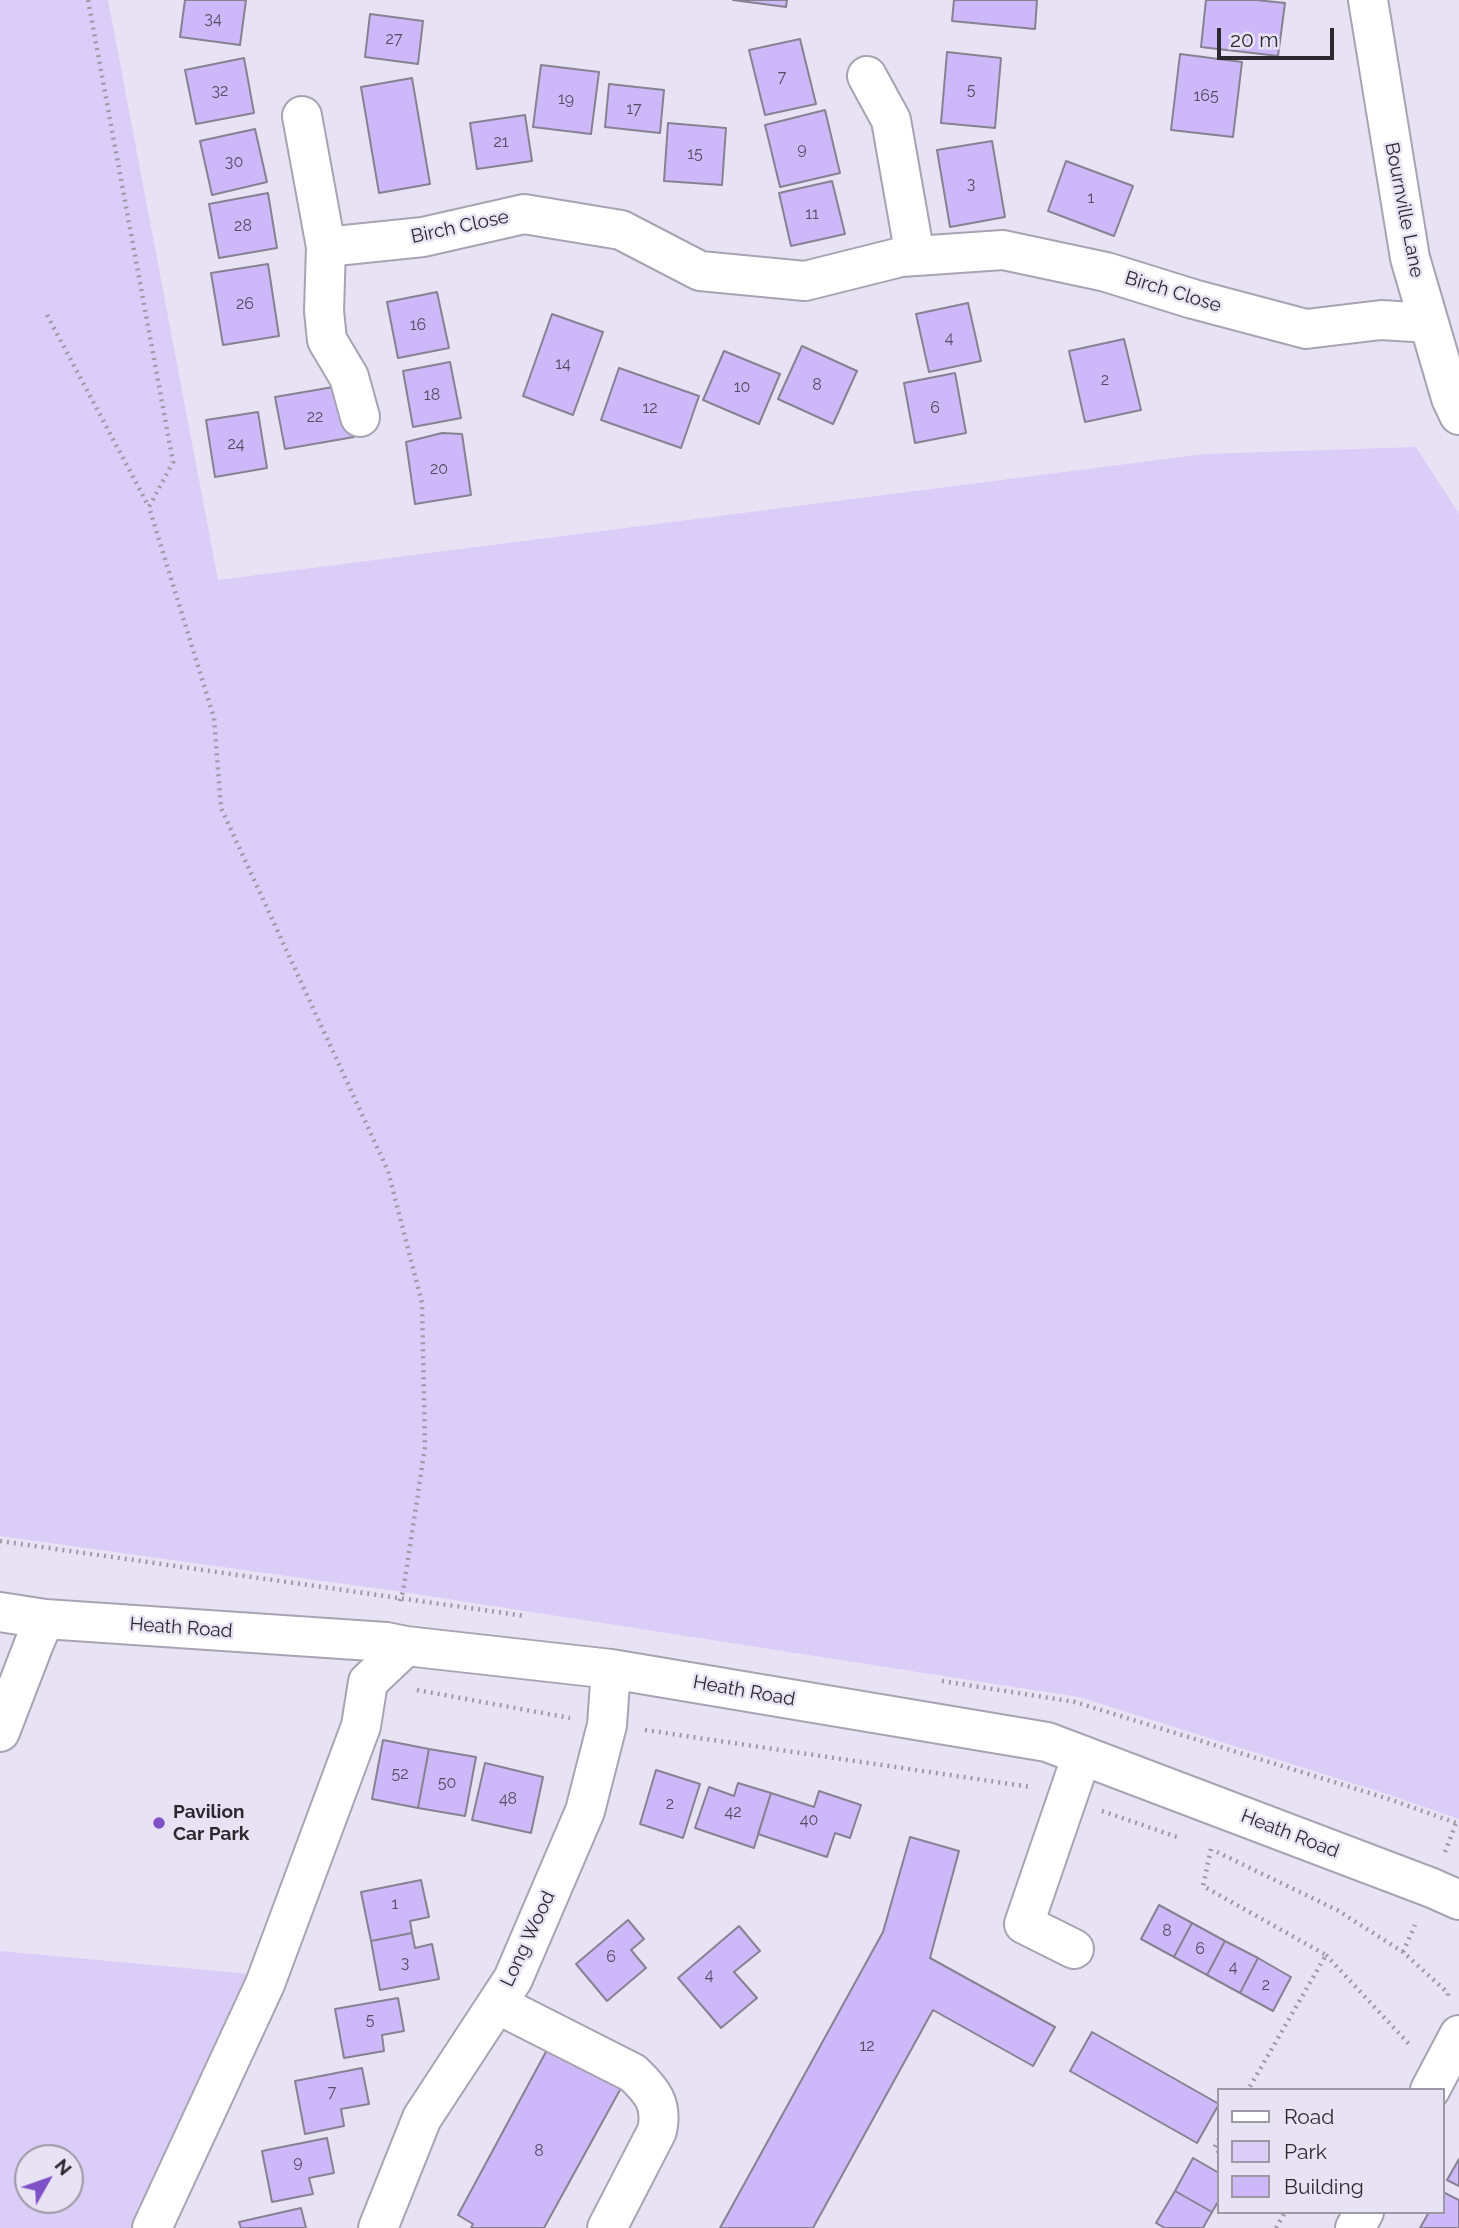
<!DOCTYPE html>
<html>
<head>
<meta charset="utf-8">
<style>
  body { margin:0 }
  #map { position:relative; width:1459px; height:2228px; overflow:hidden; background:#e8e3f4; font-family:Raleway,sans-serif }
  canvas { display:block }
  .legend { position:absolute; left:1217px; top:2088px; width:228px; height:126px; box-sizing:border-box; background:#e8e3f4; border:2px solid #9c99a5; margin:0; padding:9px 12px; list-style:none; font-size:21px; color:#2b292f }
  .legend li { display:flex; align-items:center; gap:14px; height:35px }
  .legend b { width:35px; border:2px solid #9c99a5 }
  .north { position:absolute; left:14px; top:2144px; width:70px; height:70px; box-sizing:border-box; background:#e8e3f4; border:2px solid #9c99a5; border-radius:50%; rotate:50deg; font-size:19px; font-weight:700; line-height:28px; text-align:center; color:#2b292f }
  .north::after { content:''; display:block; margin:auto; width:24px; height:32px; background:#8050c8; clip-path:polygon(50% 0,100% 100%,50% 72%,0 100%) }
  .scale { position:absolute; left:1217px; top:28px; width:117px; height:32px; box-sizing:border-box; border:4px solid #2b292f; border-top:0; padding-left:9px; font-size:21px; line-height:24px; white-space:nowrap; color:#2b292f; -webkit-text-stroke:5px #e8e3f4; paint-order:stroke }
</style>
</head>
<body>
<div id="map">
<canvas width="1459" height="2228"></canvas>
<ul class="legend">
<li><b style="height:9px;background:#fff"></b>Road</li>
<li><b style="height:19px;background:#dacdf8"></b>Park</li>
<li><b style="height:19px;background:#cdb9fa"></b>Building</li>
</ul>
<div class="north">N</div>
<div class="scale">20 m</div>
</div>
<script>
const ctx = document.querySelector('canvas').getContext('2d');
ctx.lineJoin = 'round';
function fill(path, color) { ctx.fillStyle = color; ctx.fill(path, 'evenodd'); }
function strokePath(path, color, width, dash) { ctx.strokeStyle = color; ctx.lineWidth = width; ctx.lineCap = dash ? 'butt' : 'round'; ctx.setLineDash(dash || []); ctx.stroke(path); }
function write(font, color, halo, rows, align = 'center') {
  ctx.font = font + ' Raleway,sans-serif'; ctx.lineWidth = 5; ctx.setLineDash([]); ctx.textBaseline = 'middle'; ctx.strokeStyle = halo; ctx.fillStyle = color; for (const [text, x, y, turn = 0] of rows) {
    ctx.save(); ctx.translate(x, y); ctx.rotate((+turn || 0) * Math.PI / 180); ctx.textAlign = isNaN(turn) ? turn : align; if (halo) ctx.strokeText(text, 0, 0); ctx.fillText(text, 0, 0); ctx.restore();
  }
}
const green = new Path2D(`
  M 0,0 L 108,0 L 218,580 L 1205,454 L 1416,447 L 1459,514 L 1459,1819 L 1390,1795 L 1079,1697 L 403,1592 L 0,1536 Z
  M 0,1951 L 261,1975 L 174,2228 L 0,2228 ZM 28,2158 L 70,2158 L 70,2200 L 28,2200 Z`);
const building = new Path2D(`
  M 185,0 L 246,0 L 240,45 L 180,37 Z
  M 733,0 L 787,0 L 786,7 Z
  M 954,0 L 1037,0 L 1035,29 L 952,21 Z
  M 1206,0 L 1256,0 L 1285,3 L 1278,56 L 1201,47 Z
  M 370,14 L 423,21 L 418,64 L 365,57 Z
  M 800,39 L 816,104 L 765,115 L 749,50 Z
  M 947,52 L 1001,58 L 995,128 L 941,123 Z
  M 1180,54 L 1242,62 L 1233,137 L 1171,130 Z
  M 244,58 L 254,113 L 196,124 L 185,70 Z
  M 541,65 L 599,72 L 591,134 L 533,127 Z
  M 412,78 L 430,184 L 379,193 L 361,87 Z
  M 609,84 L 664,90 L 660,133 L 605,127 Z
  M 825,110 L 840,173 L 780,187 L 765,125 Z
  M 525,115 L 532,161 L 477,169 L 470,123 Z
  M 668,123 L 726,128 L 722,185 L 664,181 Z
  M 255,129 L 267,182 L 212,195 L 200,141 Z
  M 992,141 L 1005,217 L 950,227 L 937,150 Z
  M 1066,161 L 1133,186 L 1114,236 L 1048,211 Z
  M 832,181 L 845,234 L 791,246 L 779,193 Z
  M 268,193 L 277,248 L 219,258 L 209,204 Z
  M 268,264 L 279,336 L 223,345 L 211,273 Z
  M 437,292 L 449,348 L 398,358 L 387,302 Z
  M 968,303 L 981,361 L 929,372 L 916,314 Z
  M 552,314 L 603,332 L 573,415 L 523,396 Z
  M 1124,339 L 1141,410 L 1085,422 L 1069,351 Z
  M 802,346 L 857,371 L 833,424 L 778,399 Z
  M 724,351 L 780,374 L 759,424 L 703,400 Z
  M 450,362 L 461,418 L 413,427 L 403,371 Z
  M 619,368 L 699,396 L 681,448 L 601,420 Z
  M 955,373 L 966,433 L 915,443 L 904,383 Z
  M 345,385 L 354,437 L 285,449 L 275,397 Z
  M 258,412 L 267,468 L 215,477 L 206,420 Z
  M 442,433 L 462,434 L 471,495 L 415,504 L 406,442 Z
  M 383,1740 L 429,1749 L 418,1808 L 372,1799 Z
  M 429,1749 L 476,1757 L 465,1816 L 418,1808 Z
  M 485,1763 L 543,1777 L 531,1833 L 472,1820 Z
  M 656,1770 L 700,1784 L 683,1838 L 640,1824 Z
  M 738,1783 L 771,1793 L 754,1848 L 695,1828 L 709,1787 L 734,1796 Z
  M 819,1791 L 861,1805 L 850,1838 L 835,1833 L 827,1857 L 758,1834 L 771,1793 L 814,1807 Z
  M 910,1837 L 959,1851 L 930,1958 L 1055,2027 L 1033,2066 L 933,2010 L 813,2228 L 720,2228 L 883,1932 Z
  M 421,1880 L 429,1917 L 410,1921 L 412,1933 L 371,1941 L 361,1892 Z
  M 1159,1905 L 1192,1923 L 1174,1957 L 1141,1939 Z
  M 628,1920 L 644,1939 L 631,1950 L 646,1968 L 607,2001 L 576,1964 Z
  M 1192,1923 L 1225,1941 L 1207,1975 L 1174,1957 Z
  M 739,1926 L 760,1951 L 734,1972 L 757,1998 L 721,2028 L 678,1978 Z
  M 412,1933 L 415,1948 L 432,1944 L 439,1979 L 380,1990 L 371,1941 Z
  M 1225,1941 L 1258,1958 L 1240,1993 L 1207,1975 Z
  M 1258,1958 L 1291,1977 L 1273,2011 L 1240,1993 Z
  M 398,1998 L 404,2031 L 382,2035 L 384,2051 L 344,2058 L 335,2009 Z
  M 1092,2032 L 1219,2104 L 1197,2143 L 1070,2071 Z
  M 548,2048 L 621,2088 L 544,2228 L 471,2228 L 473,2224 L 458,2215 Z
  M 362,2068 L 369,2104 L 341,2109 L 344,2126 L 305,2134 L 295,2081 Z
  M 327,2138 L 334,2173 L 309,2178 L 313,2194 L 272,2202 L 262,2151 Z
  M 1193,2158 L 1219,2173 L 1219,2200 L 1212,2212 L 1175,2191 Z
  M 1459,2159 L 1459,2186 L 1447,2180 Z
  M 1175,2191 L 1212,2212 L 1203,2228 L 1165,2228 L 1156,2223 Z
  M 1443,2192 L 1459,2200 L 1459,2228 L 1420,2228 L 1429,2212 L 1443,2212 Z
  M 301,2208 L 306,2228 L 241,2228 L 239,2222 Z`);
const path = new Path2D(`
  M 88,0 L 173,462 L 149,507 L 214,718 L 221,808 L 388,1171 L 422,1303 L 425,1447 L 403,1592 L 398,1605
  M 47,315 L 149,507
  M 0,1541 L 525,1616
  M 942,1681 L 1075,1702 L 1389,1799 L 1459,1824
  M 417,1690 L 570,1718
  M 645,1730 L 1031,1787
  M 1102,1811 L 1180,1838
  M 1211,1849 L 1203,1886 L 1326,1955 L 1248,2090
  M 1217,1852 L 1337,1910 L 1403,1952 L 1448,1993 L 1448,1999
  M 1445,1852 L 1456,1823
  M 1403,1952 L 1415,1925
  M 1326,1955 L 1409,2044
  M 1219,2139 L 1214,2148 L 1219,2152
  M 1276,2228 L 1285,2212`);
const minor = new Path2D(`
  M 1368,0 L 1410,258 L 1451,398 L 1459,415
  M 867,76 L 891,120 L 915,256
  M 302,116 L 326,247
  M 360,417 L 349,377 L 327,340 L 324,311 L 326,247 L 423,237 L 524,214 L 621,230 L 700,271 L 805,281 L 901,257 L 1003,250 L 1106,272 L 1193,299 L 1306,329 L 1381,320 L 1429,323
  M 0,1612 L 45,1619 L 386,1642 L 406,1646 L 611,1669 L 1047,1742 L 1432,1888 L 1459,1900
  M 0,1732 L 35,1641 L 45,1619
  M 1074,1949 L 1024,1924 L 1082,1755
  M 497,2004 L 633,2073 C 652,2091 663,2104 657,2131 L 607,2228
  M 1430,2090 L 1459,2035
  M 152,2228 L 265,1984 L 361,1726 L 368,1682 L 406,1646
  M 378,2228 L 422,2118 L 513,1979 L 585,1811 L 607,1725 L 611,1669
  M 1355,2228 L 1364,2212`);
const markers = [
  [159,1823,7,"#8050c8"]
];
const numberNames = [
  ["34",213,19],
  ["27",394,39],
  ["7",782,77],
  ["5",971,90],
  ["32",220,91],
  ["165",1206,96],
  ["19",566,99],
  ["17",634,109],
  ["21",501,142],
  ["9",802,149],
  ["15",695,154],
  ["30",234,162],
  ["3",971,184],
  ["1",1091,198],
  ["11",812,214],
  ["28",243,226],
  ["26",245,304],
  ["16",418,325],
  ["4",949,338],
  ["14",563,364],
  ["2",1105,380],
  ["8",817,385],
  ["10",742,387],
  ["18",432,395],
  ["12",650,408],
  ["6",935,408],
  ["22",315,417],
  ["24",236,444],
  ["20",439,469],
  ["52",400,1774],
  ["50",447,1783],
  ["48",508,1799],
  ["2",670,1804],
  ["42",733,1812],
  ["40",809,1820],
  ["1",395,1904],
  ["8",1167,1931],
  ["6",1200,1949],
  ["6",611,1957],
  ["3",405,1963],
  ["4",1233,1967],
  ["4",709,1975],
  ["2",1266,1985],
  ["5",370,2020],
  ["12",867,2046],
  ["7",332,2092],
  ["8",539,2151],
  ["9",298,2162]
];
const streetNames = [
  ["Bournville Lane",1404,210,79],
  ["Birch Close",460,227,-12],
  ["Birch Close",1173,292,17],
  ["Heath Road",181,1628,4],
  ["Heath Road",744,1691,10],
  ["Heath Road",1290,1834,21],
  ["Long Wood",528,1939,-65]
];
const poiNames = [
  ["Pavilion",173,1812],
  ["Car Park",173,1834]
];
fill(green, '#dacdf8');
fill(building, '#cdb9fa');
strokePath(building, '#868291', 2);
strokePath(minor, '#a7a3b2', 42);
strokePath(path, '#9d99a6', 4.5, [2, 5]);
strokePath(minor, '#fff', 38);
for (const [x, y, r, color] of markers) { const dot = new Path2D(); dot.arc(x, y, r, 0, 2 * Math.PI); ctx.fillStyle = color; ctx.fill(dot); strokePath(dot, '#e8e3f4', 2.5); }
write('16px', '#544d62', null, numberNames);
write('19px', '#2b292f', '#e8e3f4', streetNames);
write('bold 19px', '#2b292f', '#e8e3f4', poiNames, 'left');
</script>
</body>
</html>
